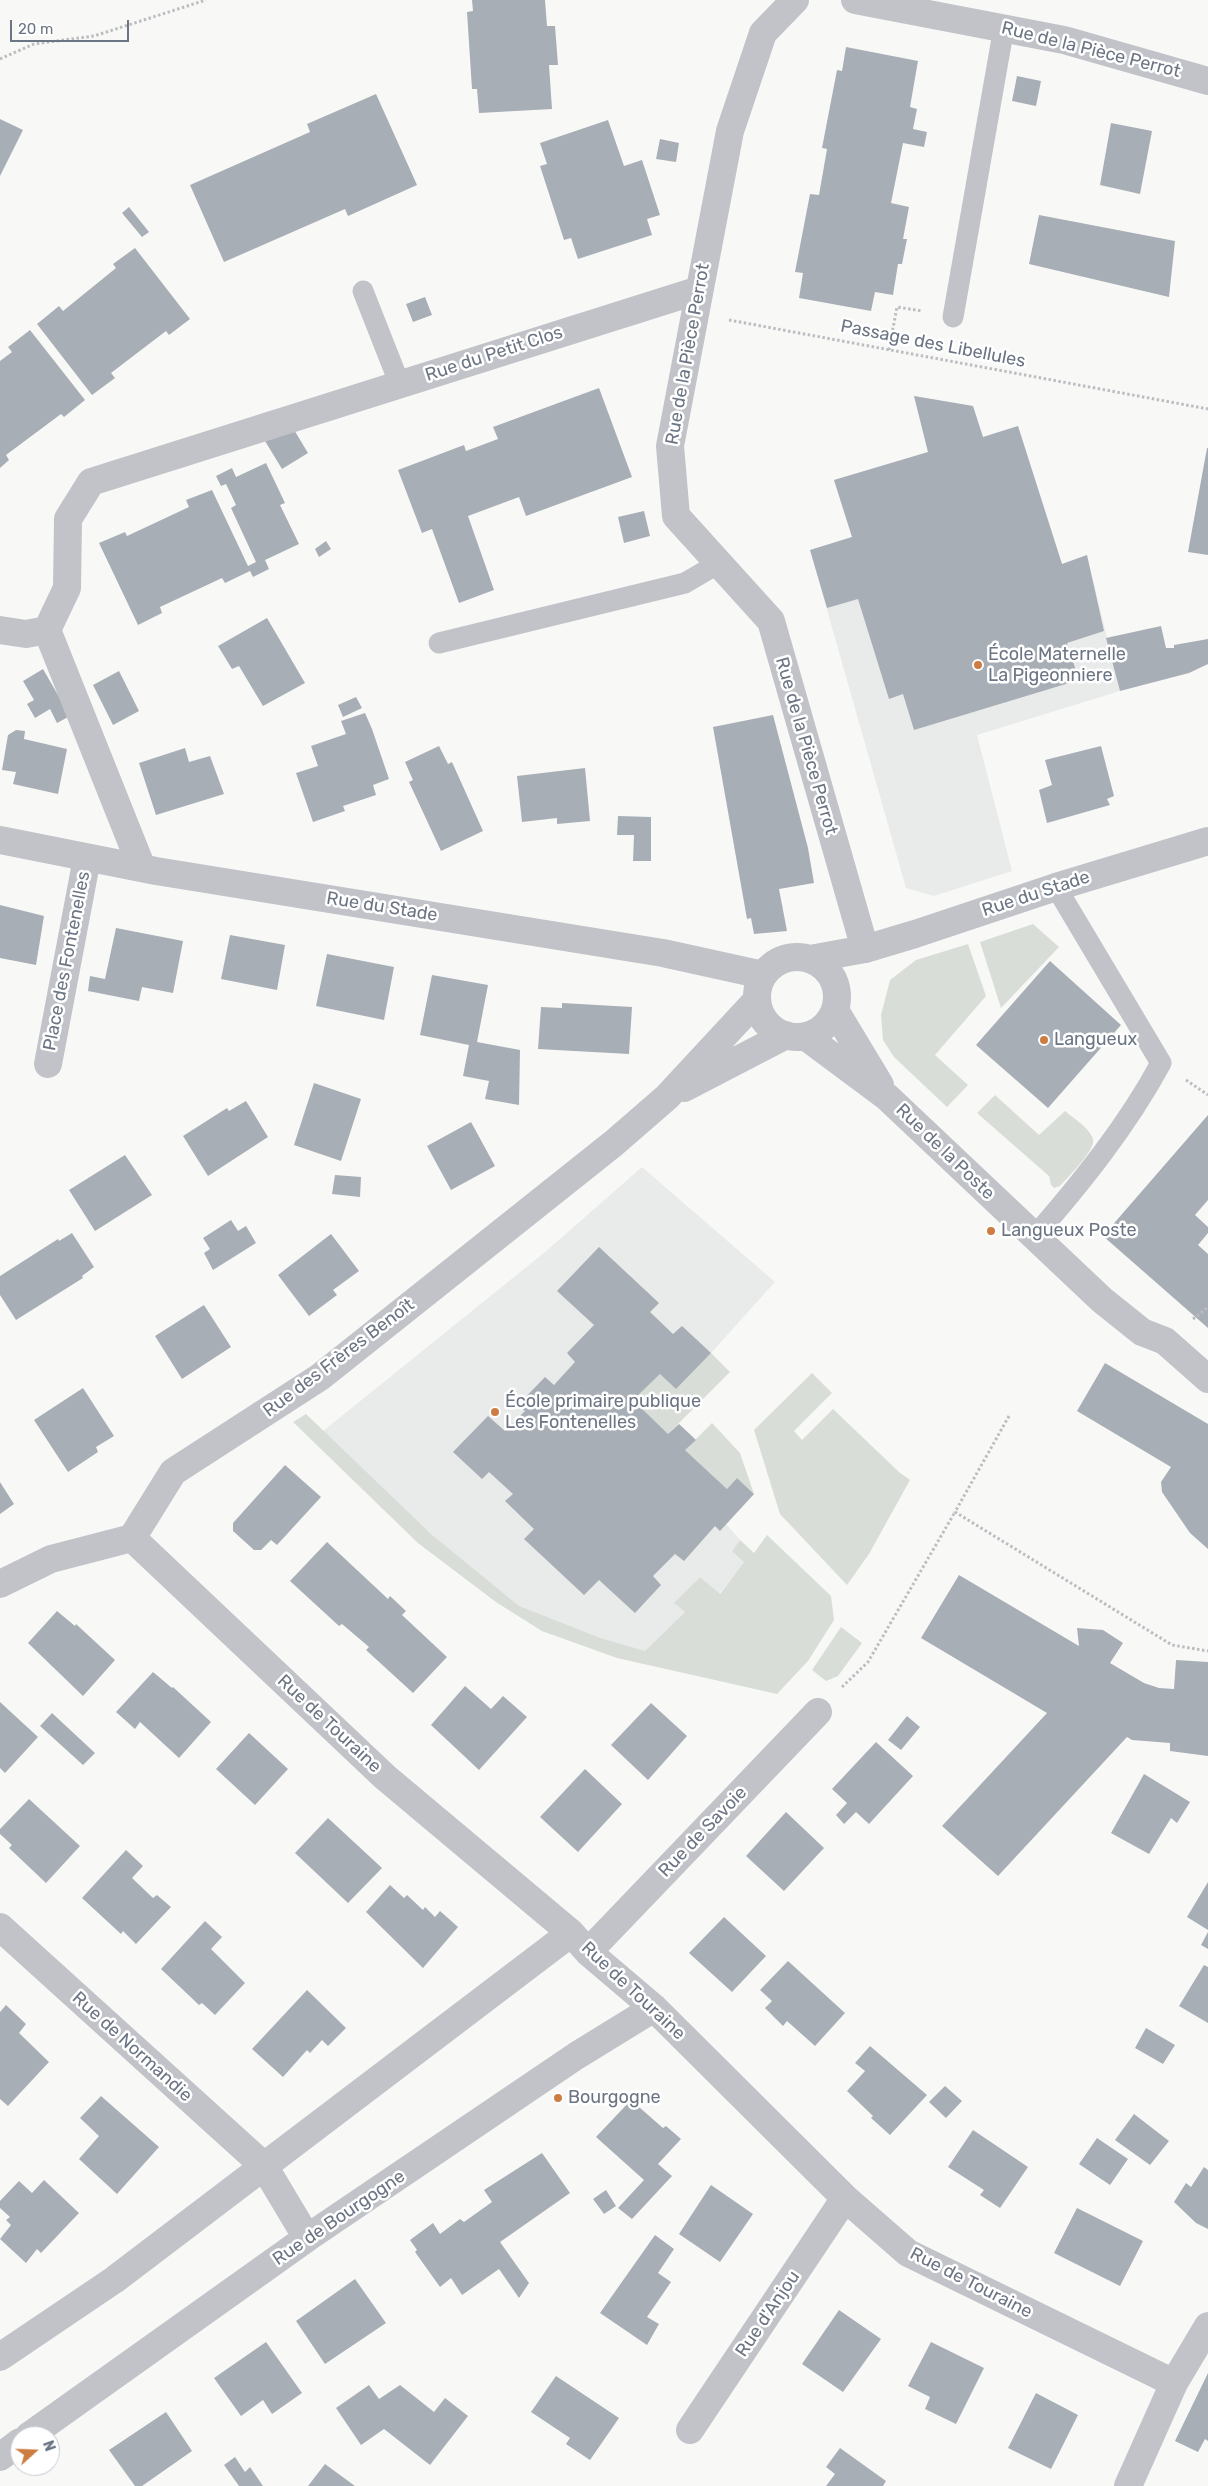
<!DOCTYPE html>
<html>
<head>
<meta charset="utf-8">
<style>
  body { margin:0 }
  #map { position:relative; width:1208px; height:2486px; overflow:hidden; background:#f8f9f7; font-family:Rubik,sans-serif }
  canvas { display:block }
  .north { position:absolute; left:10px; top:2426px; width:50px; height:50px; box-sizing:border-box; background:#fff; border:1px solid #c4c8ce; border-radius:50%; rotate:70deg; font-size:14px; font-weight:700; line-height:20px; text-align:center; color:#6c7584 }
  .north::after { content:''; display:block; margin:auto; width:18px; height:22px; background:#cd7c42; clip-path:polygon(50% 0,100% 100%,50% 72%,0 100%) }
  .scale { position:absolute; left:10px; top:20px; width:119px; height:22px; box-sizing:border-box; border:2px solid #6c7584; border-top:0; padding-left:6px; font-size:15px; line-height:18px; white-space:nowrap; color:#6c7584; -webkit-text-stroke:4px #fff; paint-order:stroke }
</style>
</head>
<body>
<div id="map">
<canvas width="1208" height="2486"></canvas>
<div class="north">N</div>
<div class="scale">20 m</div>
</div>
<script>
const ctx = document.querySelector('canvas').getContext('2d');
ctx.lineJoin = 'round';
function fill(path, color) { ctx.fillStyle = color; ctx.fill(path, 'evenodd'); }
function strokePath(path, color, width, dash) { ctx.strokeStyle = color; ctx.lineWidth = width; ctx.lineCap = dash ? 'butt' : 'round'; ctx.setLineDash(dash || []); ctx.stroke(path); }
function write(font, color, halo, rows, align = 'center') {
  ctx.font = font + ' Rubik,sans-serif'; ctx.lineWidth = 5; ctx.setLineDash([]); ctx.textBaseline = 'middle'; ctx.strokeStyle = halo; ctx.fillStyle = color; for (const [text, x, y, turn = 0] of rows) {
    ctx.save(); ctx.translate(x, y); ctx.rotate((+turn || 0) * Math.PI / 180); ctx.textAlign = isNaN(turn) ? turn : align; if (halo) ctx.strokeText(text, 0, 0); ctx.fillText(text, 0, 0); ctx.restore();
  }
}
const built = new Path2D(`
  M 914,396 L 973,406 L 983,437 L 1018,426 L 1062,564 L 1087,555 L 1120,691 L 977,735 L 1012,871 L 934,896 L 906,888 L 810,550 L 852,537 L 834,480 L 928,452 Z
  M 642,1167 L 775,1282 L 711,1353 L 668,1434 L 679,1424 L 696,1440 L 686,1451 L 727,1489 L 737,1478 L 754,1494 L 726,1524 L 740,1540 L 732,1551 L 745,1561 L 719,1594 L 700,1577 L 675,1603 L 685,1612 L 634,1662 L 542,1631 L 496,1602 L 418,1543 L 312,1440 L 545,1252 Z`);
const green = new Path2D(`
  M 1033,924 L 1059,947 L 1001,1008 L 980,942 Z
  M 968,944 L 986,996 L 935,1055 L 968,1085 L 947,1107 L 894,1057 L 883,1040 L 881,1015 L 890,980 L 916,960 Z
  M 995,1095 L 1039,1135 L 1065,1111 C 1073,1118 1090,1128 1093,1139 C 1096,1150 1068,1177 1060,1186 L 1054,1188 L 1051,1185 L 1049,1176 L 977,1113 Z
  M 711,1353 L 730,1372 L 668,1434 L 633,1400 L 660,1374 L 676,1389 Z
  M 812,1373 L 832,1393 L 794,1431 L 802,1440 L 833,1409 L 899,1472 L 910,1480 L 869,1554 L 847,1585 L 780,1514 L 754,1430 Z
  M 306,1414 L 432,1535 L 519,1606 L 600,1638 L 645,1651 L 685,1612 L 674,1603 L 700,1577 L 720,1594 L 744,1562 L 732,1551 L 740,1540 L 754,1553 L 767,1535 L 831,1596 L 834,1620 L 808,1661 L 777,1694 L 617,1658 L 542,1631 L 496,1602 L 418,1543 L 293,1422 Z
  M 712,1423 L 740,1453 L 754,1494 L 737,1478 L 727,1489 L 685,1450 Z
  M 841,1627 L 862,1643 L 838,1676 L 826,1681 L 812,1670 Z`);
const building = new Path2D(`
  M 472,0 L 545,0 L 547,26 L 555,26 L 558,65 L 549,65 L 552,109 L 479,113 L 477,89 L 472,89 L 467,12 L 473,11 Z
  M 846,47 L 918,61 L 910,107 L 917,109 L 913,129 L 927,132 L 924,147 L 903,143 L 891,203 L 909,207 L 903,239 L 907,239 L 902,264 L 898,264 L 893,295 L 875,292 L 871,311 L 799,298 L 803,273 L 795,272 L 810,194 L 819,195 L 827,149 L 822,148 L 837,70 L 842,71 Z
  M 1017,76 L 1041,81 L 1036,106 L 1012,101 Z
  M 376,94 L 417,185 L 348,216 L 345,209 L 224,262 L 190,185 L 310,132 L 307,124 Z
  M 0,119 L 23,130 L 0,176 Z
  M 608,120 L 624,166 L 642,160 L 660,215 L 647,219 L 652,235 L 578,259 L 571,238 L 564,240 L 540,166 L 547,164 L 540,143 Z
  M 1111,123 L 1152,131 L 1140,194 L 1100,185 Z
  M 660,139 L 679,143 L 676,162 L 656,159 Z
  M 129,207 L 149,232 L 142,237 L 122,213 Z
  M 1039,215 L 1175,241 L 1169,297 L 1029,264 Z
  M 135,248 L 190,319 L 169,335 L 166,331 L 111,373 L 115,378 L 92,395 L 37,324 L 59,306 L 63,311 L 116,268 L 113,264 Z
  M 425,297 L 432,315 L 413,322 L 406,304 Z
  M 30,330 L 85,400 L 64,417 L 61,414 L 6,455 L 9,460 L 0,468 L 0,361 L 12,352 L 8,347 Z
  M 599,388 L 632,477 L 526,516 L 519,497 L 468,516 L 494,590 L 459,603 L 432,529 L 422,533 L 398,470 L 464,445 L 466,451 L 498,439 L 493,427 Z
  M 914,396 L 973,406 L 983,437 L 1018,426 L 1062,564 L 1087,555 L 1104,631 L 1067,643 L 1079,680 L 914,730 L 903,694 L 889,699 L 858,599 L 827,608 L 810,550 L 852,537 L 834,480 L 928,452 Z
  M 293,428 L 308,453 L 282,469 L 265,441 Z
  M 1207,448 L 1208,448 L 1208,555 L 1188,552 Z
  M 266,463 L 285,503 L 280,505 L 299,544 L 265,560 L 269,569 L 253,577 L 250,571 L 225,583 L 222,578 L 160,607 L 162,613 L 138,625 L 99,543 L 125,532 L 127,536 L 189,507 L 186,500 L 212,490 L 248,566 L 256,562 L 231,508 L 236,505 L 226,484 L 221,486 L 216,476 L 232,468 L 236,477 Z
  M 644,511 L 650,536 L 624,543 L 618,517 Z
  M 326,541 L 331,549 L 319,557 L 315,549 Z
  M 267,618 L 305,683 L 263,706 L 239,666 L 232,669 L 218,646 Z
  M 1161,626 L 1166,648 L 1174,648 L 1174,645 L 1208,639 L 1208,664 L 1189,673 L 1120,691 L 1106,638 Z
  M 43,669 L 70,716 L 57,723 L 50,709 L 35,718 L 27,704 L 34,700 L 23,681 Z
  M 119,671 L 139,711 L 113,725 L 93,685 Z
  M 356,697 L 362,708 L 343,717 L 338,705 Z
  M 365,713 L 372,729 L 389,779 L 373,785 L 376,795 L 343,806 L 345,811 L 313,822 L 296,773 L 318,766 L 311,746 L 346,734 L 341,721 Z
  M 773,715 L 808,848 L 814,883 L 779,889 L 787,931 L 754,934 L 751,918 L 747,919 L 713,727 Z
  M 16,730 L 25,731 L 24,739 L 67,749 L 58,794 L 13,784 L 16,772 L 2,770 L 8,735 Z
  M 439,746 L 448,764 L 452,762 L 483,831 L 441,851 L 409,782 L 413,780 L 405,762 Z
  M 1101,746 L 1114,796 L 1107,799 L 1110,805 L 1047,823 L 1039,790 L 1052,785 L 1045,760 Z
  M 185,748 L 189,762 L 210,756 L 224,794 L 156,815 L 139,763 Z
  M 585,768 L 590,821 L 557,824 L 557,818 L 522,822 L 517,776 Z
  M 618,816 L 651,817 L 651,861 L 633,861 L 634,835 L 617,835 Z
  M 0,905 L 44,916 L 36,965 L 0,958 Z
  M 116,928 L 183,941 L 173,993 L 142,987 L 139,1001 L 88,991 L 90,976 L 105,979 Z
  M 230,935 L 285,945 L 277,990 L 221,979 Z
  M 327,954 L 394,967 L 384,1020 L 316,1006 Z
  M 1050,961 L 1121,1025 L 1048,1108 L 976,1045 Z
  M 432,975 L 488,985 L 477,1042 L 520,1050 L 519,1105 L 485,1099 L 489,1081 L 463,1076 L 469,1045 L 420,1035 Z
  M 562,1003 L 632,1007 L 629,1054 L 538,1049 L 541,1007 L 562,1008 Z
  M 314,1083 L 361,1099 L 341,1161 L 294,1145 Z
  M 246,1101 L 268,1137 L 208,1176 L 183,1136 L 227,1108 L 229,1111 Z
  M 1208,1115 L 1208,1200 L 1195,1215 L 1208,1227 L 1208,1233 L 1198,1245 L 1208,1254 L 1208,1328 L 1103,1236 Z
  M 471,1122 L 495,1166 L 451,1190 L 427,1146 Z
  M 125,1155 L 152,1195 L 95,1231 L 69,1190 Z
  M 335,1175 L 361,1177 L 360,1197 L 332,1194 Z
  M 231,1220 L 238,1231 L 246,1226 L 256,1243 L 213,1270 L 204,1253 L 210,1249 L 203,1238 Z
  M 72,1233 L 94,1267 L 82,1276 L 83,1278 L 16,1320 L 0,1295 L 0,1276 L 58,1239 L 59,1241 Z
  M 331,1234 L 359,1271 L 333,1290 L 337,1295 L 309,1316 L 278,1275 Z
  M 599,1247 L 659,1303 L 650,1312 L 673,1334 L 682,1326 L 711,1353 L 676,1389 L 660,1374 L 633,1400 L 668,1434 L 679,1424 L 696,1440 L 685,1450 L 727,1489 L 737,1478 L 754,1494 L 720,1531 L 715,1526 L 684,1561 L 675,1554 L 653,1576 L 661,1585 L 635,1613 L 599,1580 L 584,1595 L 524,1539 L 534,1529 L 505,1501 L 513,1494 L 489,1472 L 482,1479 L 453,1452 L 488,1416 L 505,1431 L 525,1411 L 518,1405 L 545,1377 L 554,1385 L 575,1362 L 567,1353 L 594,1325 L 557,1291 Z
  M 204,1305 L 231,1347 L 182,1379 L 155,1336 Z
  M 1105,1363 L 1208,1424 L 1208,1549 L 1190,1533 L 1162,1492 L 1161,1482 L 1171,1467 L 1077,1411 Z
  M 83,1388 L 114,1436 L 96,1447 L 98,1452 L 68,1472 L 34,1420 Z
  M 285,1465 L 321,1497 L 277,1545 L 271,1540 L 261,1550 L 254,1550 L 233,1531 L 233,1523 Z
  M 0,1482 L 14,1504 L 0,1514 Z
  M 327,1542 L 388,1599 L 390,1596 L 406,1611 L 402,1615 L 447,1657 L 413,1693 L 366,1650 L 369,1647 L 342,1624 L 339,1626 L 290,1581 Z
  M 959,1575 L 1079,1646 L 1077,1628 L 1103,1630 L 1123,1643 L 1110,1663 L 1144,1683 L 1159,1688 L 1174,1689 L 1176,1660 L 1208,1662 L 1208,1756 L 1170,1751 L 1170,1743 L 1132,1740 L 1127,1737 L 998,1876 L 942,1826 L 1047,1713 L 921,1638 Z
  M 57,1611 L 75,1626 L 76,1624 L 115,1660 L 83,1696 L 28,1643 Z
  M 153,1672 L 172,1688 L 173,1687 L 211,1722 L 179,1758 L 140,1722 L 135,1729 L 116,1712 Z
  M 465,1686 L 491,1709 L 503,1696 L 527,1717 L 479,1770 L 431,1725 Z
  M 0,1702 L 38,1737 L 5,1773 L 0,1768 Z
  M 651,1703 L 687,1736 L 648,1780 L 611,1745 Z
  M 52,1713 L 95,1753 L 83,1765 L 40,1726 Z
  M 907,1716 L 920,1727 L 901,1750 L 888,1740 Z
  M 249,1733 L 288,1769 L 255,1805 L 216,1769 Z
  M 876,1742 L 913,1776 L 869,1824 L 856,1812 L 844,1824 L 836,1815 L 847,1803 L 832,1789 Z
  M 585,1769 L 622,1804 L 578,1852 L 540,1817 Z
  M 1144,1774 L 1190,1802 L 1177,1823 L 1171,1818 L 1149,1854 L 1111,1833 Z
  M 29,1799 L 80,1846 L 46,1883 L 9,1848 L 12,1845 L 0,1834 L 0,1829 Z
  M 786,1812 L 824,1848 L 784,1891 L 746,1856 Z
  M 328,1818 L 382,1868 L 348,1903 L 295,1853 Z
  M 126,1850 L 143,1866 L 132,1878 L 153,1898 L 157,1895 L 171,1907 L 136,1944 L 123,1931 L 121,1934 L 82,1898 Z
  M 1208,1882 L 1208,1930 L 1187,1917 Z
  M 390,1885 L 404,1898 L 407,1895 L 423,1910 L 425,1907 L 435,1917 L 440,1911 L 458,1927 L 423,1968 L 366,1912 Z
  M 724,1917 L 766,1956 L 732,1992 L 689,1953 Z
  M 205,1921 L 222,1937 L 211,1949 L 245,1983 L 215,2015 L 202,2003 L 199,2005 L 161,1969 Z
  M 1208,1932 L 1208,1949 L 1201,1945 Z
  M 788,1961 L 845,2013 L 815,2046 L 787,2021 L 783,2026 L 765,2008 L 772,2001 L 760,1990 Z
  M 1204,1965 L 1208,1967 L 1208,2023 L 1179,2006 Z
  M 307,1990 L 346,2028 L 328,2046 L 322,2040 L 310,2053 L 307,2050 L 283,2077 L 252,2049 Z
  M 6,2005 L 26,2024 L 19,2033 L 49,2062 L 8,2106 L 0,2099 L 0,2012 Z
  M 1146,2028 L 1175,2045 L 1163,2064 L 1135,2048 Z
  M 870,2046 L 927,2095 L 890,2135 L 871,2118 L 873,2116 L 847,2091 L 865,2071 L 855,2063 Z
  M 945,2086 L 962,2101 L 946,2118 L 929,2102 Z
  M 101,2096 L 159,2147 L 117,2194 L 79,2159 L 99,2136 L 80,2118 Z
  M 631,2100 L 663,2128 L 666,2126 L 681,2139 L 658,2164 L 672,2176 L 632,2219 L 618,2208 L 644,2180 L 596,2137 Z
  M 1134,2114 L 1169,2141 L 1150,2165 L 1115,2140 Z
  M 973,2130 L 1028,2167 L 1000,2208 L 980,2195 L 984,2190 L 948,2167 Z
  M 1097,2138 L 1128,2159 L 1110,2185 L 1079,2164 Z
  M 542,2153 L 570,2193 L 500,2242 L 529,2283 L 519,2298 L 499,2269 L 462,2295 L 451,2278 L 440,2287 L 415,2252 L 417,2250 L 410,2240 L 433,2223 L 440,2234 L 460,2219 L 464,2222 L 492,2202 L 484,2190 Z
  M 1204,2167 L 1208,2170 L 1208,2229 L 1196,2223 L 1174,2202 L 1186,2183 L 1191,2187 Z
  M 44,2180 L 79,2213 L 41,2253 L 37,2249 L 26,2263 L 0,2239 L 11,2225 L 6,2220 L 10,2217 L 0,2208 L 0,2201 L 19,2181 L 32,2193 Z
  M 711,2185 L 753,2214 L 720,2262 L 679,2234 Z
  M 606,2190 L 616,2206 L 604,2214 L 593,2199 Z
  M 1077,2208 L 1143,2241 L 1120,2286 L 1054,2253 Z
  M 655,2235 L 674,2249 L 658,2273 L 671,2282 L 647,2317 L 659,2324 L 647,2345 L 600,2313 Z
  M 355,2279 L 386,2323 L 325,2364 L 296,2321 Z
  M 839,2310 L 881,2339 L 843,2392 L 802,2364 Z
  M 266,2342 L 302,2393 L 272,2414 L 263,2400 L 241,2416 L 214,2378 Z
  M 931,2342 L 984,2368 L 956,2424 L 925,2409 L 930,2397 L 908,2386 Z
  M 1208,2373 L 1208,2441 L 1205,2439 L 1198,2452 L 1175,2441 Z
  M 556,2376 L 619,2418 L 590,2460 L 566,2444 L 570,2438 L 531,2412 Z
  M 369,2385 L 379,2399 L 400,2385 L 434,2412 L 445,2398 L 468,2416 L 430,2465 L 384,2429 L 361,2445 L 336,2408 Z
  M 1036,2393 L 1078,2415 L 1051,2469 L 1008,2448 Z
  M 166,2412 L 192,2451 L 142,2486 L 135,2486 L 109,2450 Z
  M 840,2448 L 886,2481 L 883,2486 L 826,2486 L 835,2474 L 826,2467 Z
  M 235,2457 L 245,2472 L 250,2467 L 263,2486 L 239,2486 L 224,2465 Z
  M 325,2464 L 355,2486 L 308,2486 Z`);
const path = new Path2D(`
  M 0,59 L 34,44 L 94,36 L 206,0
  M 729,320 L 1208,409
  M 889,350 L 897,307 L 922,311
  M 1186,1080 L 1208,1095
  M 1193,1319 L 1208,1307
  M 1009,1416 L 955,1512 L 1172,1645 L 1208,1651
  M 842,1687 L 868,1662 L 955,1512`);
const lane = new Path2D(`
  M 363,291 L 400,385
  M 953,317 L 1004,27
  M 439,643 L 685,583 L 719,563
  M 1034,1237 C 1081,1183 1127,1126 1161,1063 L 1056,887`);
const street = new Path2D(`
  M 795,0 L 763,33 L 730,131 L 670,446 L 676,516 L 771,621 L 865,949
  M 855,0 L 1064,40 L 1208,81
  M 0,630 L 26,634 L 47,630
  M 0,840 L 156,871 L 663,953 L 763,975
  M 142,868 L 47,630 L 67,588 L 68,519 L 91,482 L 699,290
  M757 997a40 40 0 1 1 80 0a40 40 0 1 1-80 0Z
  M 810,959 L 865,949 L 915,934 L 1056,887 L 1208,841
  M 836,1012 L 880,1085
  M 805,1036 L 887,1097 L 1102,1300 L 1142,1332 L 1165,1341 L 1208,1379
  M 48,1064 L 87,858
  M 684,1088 L 786,1035
  M 132,1538 L 385,1777 L 571,1933 L 588,1952 L 654,2008 L 845,2198 L 908,2253 L 1174,2383
  M 0,1584 L 51,1559 L 132,1538 L 173,1472 L 320,1377 L 614,1143 L 667,1097 L 757,1000
  M 0,1927 L 264,2166 L 307,2238
  M 588,1952 L 818,1712
  M 0,2357 L 114,2280 L 571,1933
  M 690,2430 L 845,2198
  M 29,2436 L 307,2238 L 576,2056 L 654,2008
  M 0,2457 L 20,2442
  M 1128,2486 L 1174,2383 L 1208,2326`);
const markers = [
  [978,665,5,"#cd7c42"],
  [1044,1040,5,"#cd7c42"],
  [991,1231,5,"#cd7c42"],
  [495,1412,5,"#cd7c42"],
  [558,2098,5,"#cd7c42"]
];
const streetNames = [
  ["Rue de la Pièce Perrot",1091,50,14],
  ["Passage des Libellules",933,344,11],
  ["Rue du Petit Clos",494,354,-18],
  ["Rue de la Pièce Perrot",688,354,-80],
  ["Rue de la Pièce Perrot",806,746,74],
  ["Rue du Stade",1036,894,-18],
  ["Rue du Stade",382,907,9],
  ["Place des Fontenelles",67,961,-79],
  ["Rue de la Poste",945,1152,44],
  ["Rue des Frères Benoît",339,1358,-37],
  ["Rue de Touraine",329,1724,43],
  ["Rue de Savoie",703,1832,-46],
  ["Rue de Touraine",633,1991,43],
  ["Rue de Normandie",132,2047,42],
  ["Rue de Bourgogne",339,2218,-34],
  ["Rue de Touraine",971,2283,27],
  ["Rue d'Anjou",768,2314,-56]
];
const poiNames = [
  ["École Maternelle",988,655],
  ["La Pigeonniere",988,676],
  ["Langueux",1054,1040],
  ["Langueux Poste",1001,1231],
  ["École primaire publique",505,1402],
  ["Les Fontenelles",505,1423],
  ["Bourgogne",568,2098]
];
fill(built, '#e9eaea');
fill(green, '#d8ddd7');
fill(building, '#a8aeb5');
strokePath(path, '#bbbdc0', 3, [2.5, 2.5]);
strokePath(lane, '#c1c3c8', 21);
strokePath(street, '#c1c3c8', 28);
for (const [x, y, r, color] of markers) { const dot = new Path2D(); dot.arc(x, y, r, 0, 2 * Math.PI); ctx.fillStyle = color; ctx.fill(dot); strokePath(dot, '#fff', 2); }
write('18px', '#6c7584', '#fff', streetNames);
write('18px', '#6c7584', '#fff', poiNames, 'left');
</script>
</body>
</html>
